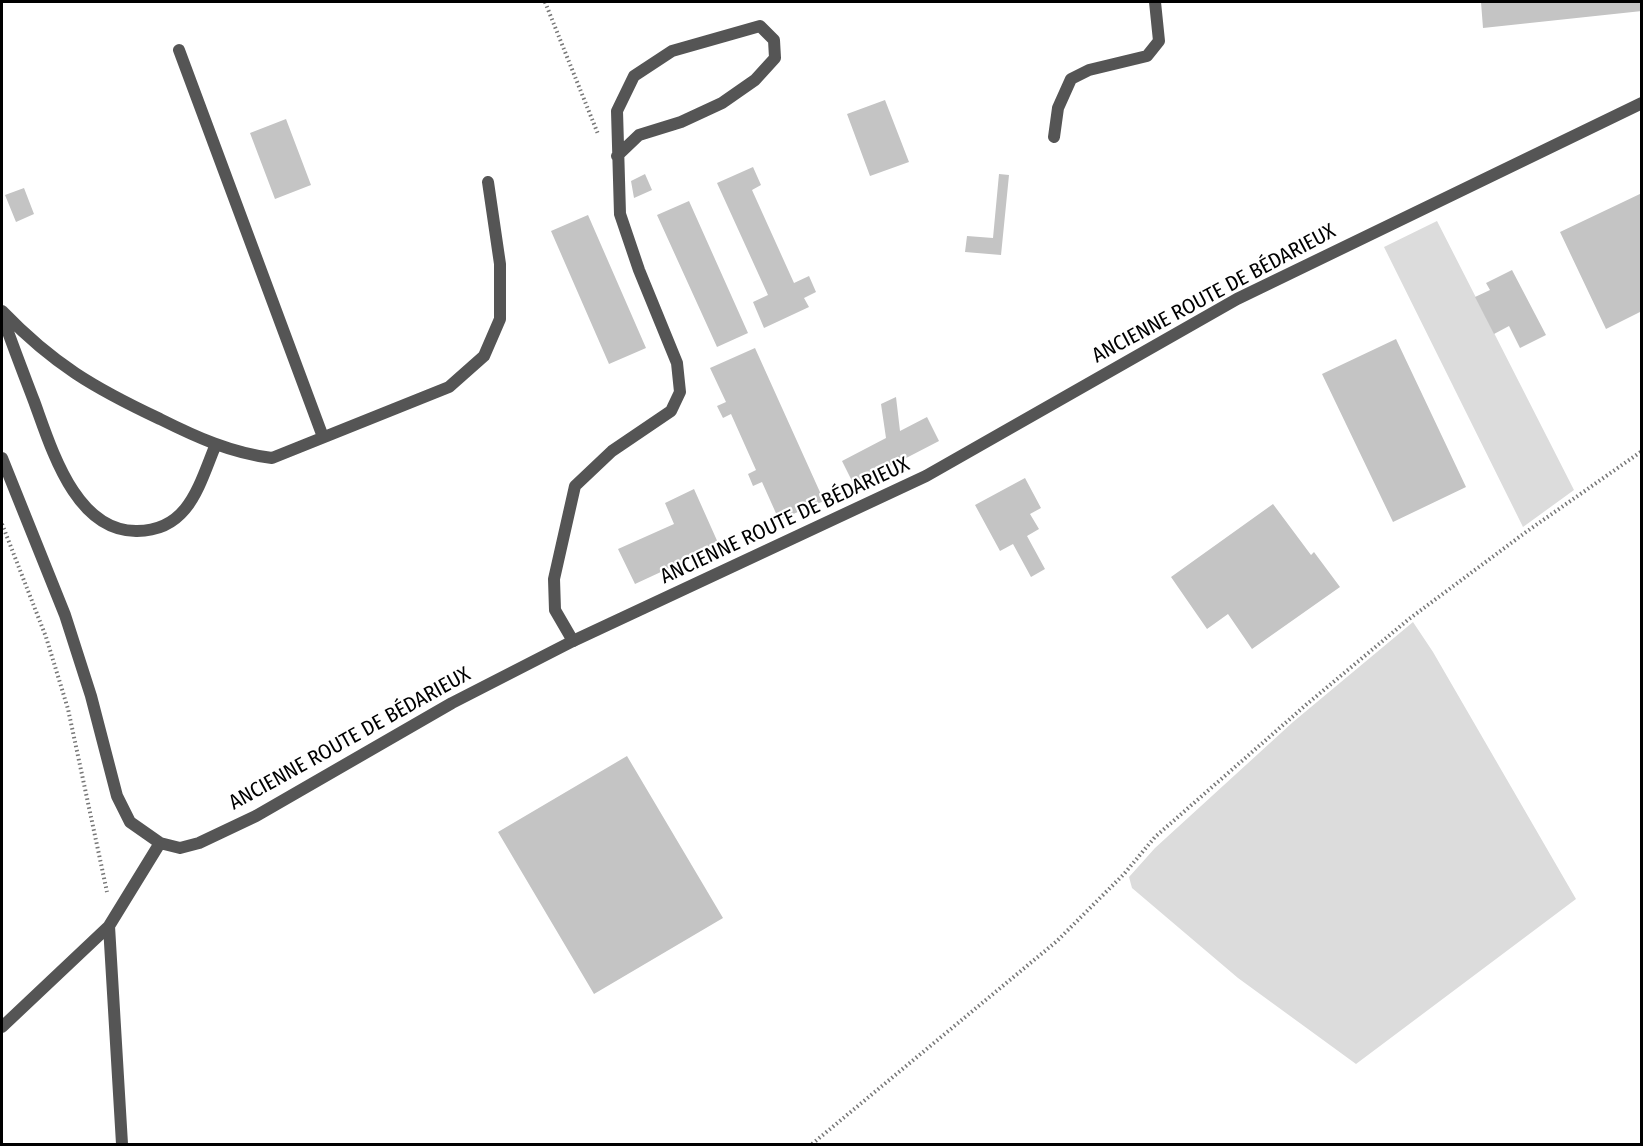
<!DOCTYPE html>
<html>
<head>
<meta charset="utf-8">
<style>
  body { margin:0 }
  #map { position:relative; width:1643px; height:1146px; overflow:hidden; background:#fff; font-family:"Fira Sans Condensed",sans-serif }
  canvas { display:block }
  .frame { position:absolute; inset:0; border:3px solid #000; pointer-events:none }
</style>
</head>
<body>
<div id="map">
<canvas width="1643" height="1146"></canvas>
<div class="frame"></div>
</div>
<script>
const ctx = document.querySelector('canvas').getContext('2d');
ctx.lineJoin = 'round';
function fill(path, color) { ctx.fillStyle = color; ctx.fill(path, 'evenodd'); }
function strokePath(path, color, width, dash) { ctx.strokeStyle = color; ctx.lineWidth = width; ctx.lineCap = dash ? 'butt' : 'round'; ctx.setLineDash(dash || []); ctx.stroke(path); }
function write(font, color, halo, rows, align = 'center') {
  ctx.font = font + ' "Fira Sans Condensed",sans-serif'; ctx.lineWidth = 4.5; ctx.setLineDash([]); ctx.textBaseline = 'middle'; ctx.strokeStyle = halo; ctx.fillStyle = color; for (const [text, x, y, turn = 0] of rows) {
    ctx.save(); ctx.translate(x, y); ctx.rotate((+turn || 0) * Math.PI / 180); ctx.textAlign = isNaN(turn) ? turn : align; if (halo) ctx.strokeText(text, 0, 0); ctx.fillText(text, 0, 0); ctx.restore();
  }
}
const green = new Path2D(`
  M 1437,221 L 1574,490 L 1523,527 L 1384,247 Z
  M 1413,622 L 1433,652 L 1576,899 L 1356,1064 L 1238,978 L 1132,888 L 1129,877 L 1155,848 L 1293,722 Z`);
const building = new Path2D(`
  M 1481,2 L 1642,2 L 1642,11 L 1483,28 Z
  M 885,100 L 909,162 L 870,176 L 847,114 Z
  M 286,119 L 311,185 L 275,199 L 250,133 Z
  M 753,167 L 761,185 L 752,190 L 794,283 L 809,276 L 816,292 L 804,298 L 809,307 L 764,328 L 753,302 L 768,295 L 717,183 Z
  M 645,174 L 652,190 L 634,198 L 631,181 Z
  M 999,174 L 1009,175 L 1001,255 L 965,252 L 967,236 L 993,238 Z
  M 24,188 L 34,214 L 16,222 L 5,195 Z
  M 1642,193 L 1642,311 L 1606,329 L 1560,232 Z
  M 689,201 L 748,333 L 717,347 L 657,215 Z
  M 588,215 L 646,348 L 609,364 L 551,231 Z
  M 1512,270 L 1546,335 L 1520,348 L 1509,326 L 1494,334 L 1475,297 L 1490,290 L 1486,283 Z
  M 1396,339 L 1466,487 L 1393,522 L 1322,374 Z
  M 755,348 L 824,501 L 779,520 L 762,482 L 753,486 L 748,474 L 756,470 L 731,414 L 723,418 L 717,406 L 726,402 L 710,368 Z
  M 896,397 L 900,431 L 927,417 L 939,441 L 854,485 L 842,461 L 886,438 L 881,404 Z
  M 1025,478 L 1041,508 L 1030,514 L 1039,529 L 1027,536 L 1045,569 L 1031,577 L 1013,544 L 1000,551 L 975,505 Z
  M 694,489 L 719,545 L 635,584 L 618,549 L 674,524 L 665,503 Z
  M 1273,504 L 1311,555 L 1314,552 L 1340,587 L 1252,649 L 1228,614 L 1207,629 L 1171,577 Z
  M 627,756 L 723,918 L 594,994 L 498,832 Z`);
const path = new Path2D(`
  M 545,2 L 598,134
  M 2,524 L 46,637 L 68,709 L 107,892
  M 812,1144 L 1057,941 L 1124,874 L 1155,837 L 1307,704 L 1409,619 L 1526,532 L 1642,451`);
const service = new Path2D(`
  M 179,50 L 323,437
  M 1054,137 L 1058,108 L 1071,79 L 1089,70 L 1147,56 L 1159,41 L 1155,2
  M 2,311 C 53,364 94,388 160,419 C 196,437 231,453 272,458 L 449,387 L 484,356 L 500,319 L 500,264 L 488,182
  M 2,315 C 12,344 23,372 34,401 C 51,447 75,532 137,531 C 189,531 199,485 216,444
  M 573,641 L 555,610 L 554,579 L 575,486 L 612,451 L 671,411 L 680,392 L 677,363 L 639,270 L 620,214 L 617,111 L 634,76 L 672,51 L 760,26 L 774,40 L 775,58 L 755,80 L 722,103 L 681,122 L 639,135 L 617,156`);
const minor = new Path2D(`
  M 2,458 L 65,615 L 91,696 L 117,796 L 130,822 L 160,843 L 180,848 L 199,843 L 256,816 L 452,703 L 573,641 L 926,476 L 1237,299 L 1642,103
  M 109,926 L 122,1144
  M 2,1027 L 109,926 L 160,843`);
const streetNames = [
  ["ANCIENNE ROUTE DE BÉDARIEUX",1214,294,-28],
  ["ANCIENNE ROUTE DE BÉDARIEUX",785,521,-25],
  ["ANCIENNE ROUTE DE BÉDARIEUX",350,739,-29]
];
fill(green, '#dcdcdc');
fill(building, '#c4c4c4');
strokePath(path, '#777', 4, [1.5, 3]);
strokePath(service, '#555', 12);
strokePath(minor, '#555', 12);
write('21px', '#000', '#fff', streetNames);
</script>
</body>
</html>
